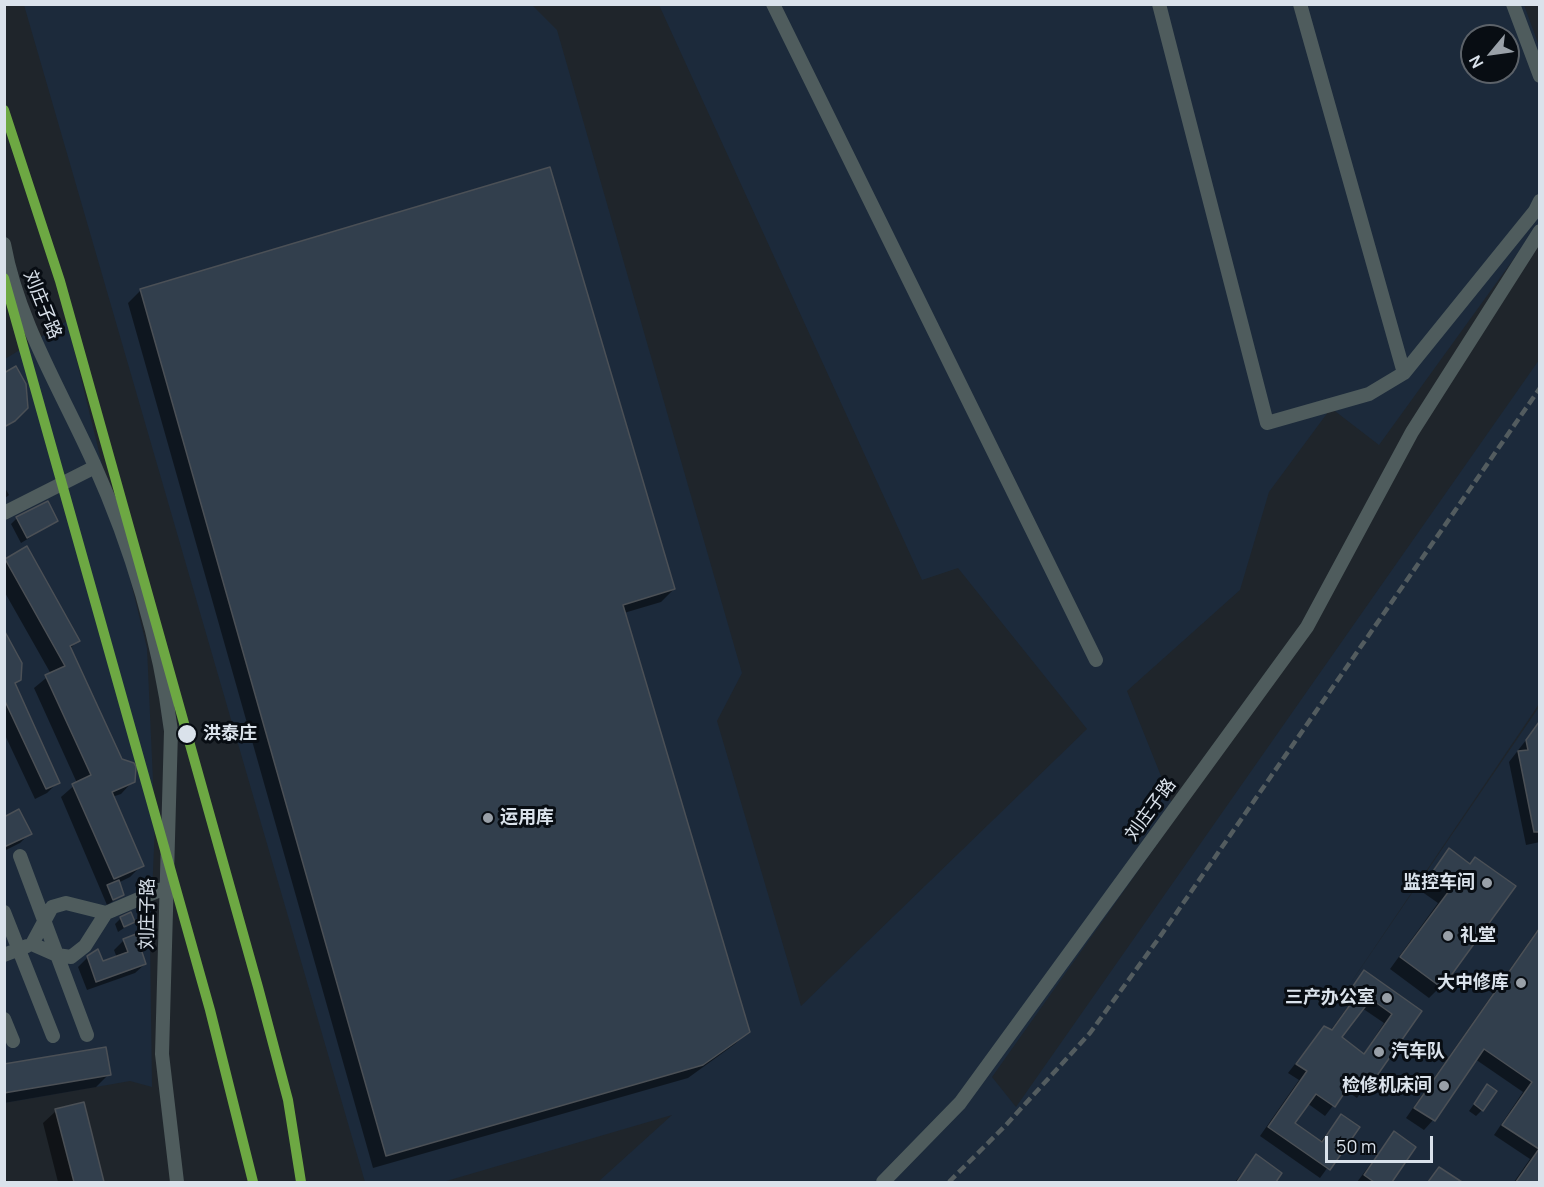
<!DOCTYPE html>
<html>
<head>
<meta charset="utf-8">
<style>
  body { margin:0 }
  #map { position:relative; width:1544px; height:1187px; overflow:hidden; background:#1f252b; font-family:Manrope,sans-serif }
  canvas { display:block }
  .frame { position:absolute; inset:0; border:6px solid #dae2eb; pointer-events:none }
  .north { position:absolute; left:1460px; top:24px; width:60px; height:60px; box-sizing:border-box; background:#080d13; border:2px solid #5c6269; border-radius:50%; rotate:241deg; font-size:16px; font-weight:700; line-height:24px; text-align:center; color:#dae2eb }
  .north::after { content:''; display:block; margin:auto; width:21px; height:27px; background:#99a0a8; clip-path:polygon(50% 0,100% 100%,50% 72%,0 100%) }
  .scale { position:absolute; left:1325px; top:1136px; width:108px; height:27px; box-sizing:border-box; border:3px solid #dae2eb; border-top:0; padding-left:8px; font-size:18px; line-height:21px; white-space:nowrap; color:#dae2eb; -webkit-text-stroke:4px #080d13; paint-order:stroke }
</style>
</head>
<body>
<div id="map">
<canvas width="1544" height="1187"></canvas>
<div class="frame"></div>
<div class="north">N</div>
<div class="scale">50 m</div>
</div>
<script>
const ctx = document.querySelector('canvas').getContext('2d');
ctx.lineJoin = 'round';
function fill(path, color) { ctx.fillStyle = color; ctx.fill(path, 'evenodd'); }
function strokePath(path, color, width, dash) { ctx.strokeStyle = color; ctx.lineWidth = width; ctx.lineCap = dash ? 'butt' : 'round'; ctx.setLineDash(dash || []); ctx.stroke(path); }
function write(font, color, halo, rows, align = 'center') {
  ctx.font = font + ' Manrope,"Noto Sans SC",sans-serif'; ctx.lineWidth = 6; ctx.setLineDash([]); ctx.textBaseline = 'middle'; ctx.strokeStyle = halo; ctx.fillStyle = color; for (const [text, x, y, turn = 0] of rows) {
    ctx.save(); ctx.translate(x, y); ctx.rotate((+turn || 0) * Math.PI / 180); ctx.textAlign = isNaN(turn) ? turn : align; if (halo) ctx.strokeText(text, 0, 0); ctx.fillText(text, 0, 0); ctx.restore();
  }
}
const built = new Path2D(`
  M 531,4 L 557,30 L 742,673 L 717,721 L 801,1006 L 1087,729 L 958,568 L 922,580 L 659,5 L 1524,5 L 1539,46 L 1539,224 L 1379,445 L 1331,408 L 1269,492 L 1240,590 L 1127,691 L 1177,816 L 992,1077 L 1016,1107 L 1539,360 L 1539,704 L 1337,1003 L 1539,707 L 1539,1182 L 598,1182 L 672,1115 L 443,1182 L 365,1182 L 24,5 ZM 1472,36 L 1508,36 L 1508,72 L 1472,72 Z
  M 67,321 L 147,648 L 155,825 L 150,939 L 152,1087 L 130,1081 L 5,1103 L 5,359 Z`);
const shadow = new Path2D(`
  M 141,290 L 674,589 L 661,602 L 624,613 L 748,1031 L 735,1044 L 688,1078 L 373,1168 L 128,303 Z
  M 4,486 L 9,495 L 4,499 Z
  M 47,503 L 57,521 L 21,543 L 11,524 L 17,518 Z
  M 6,560 L 78,640 L 70,649 L 121,760 L 133,781 L 121,794 L 112,797 L 142,865 L 130,877 L 118,883 L 123,895 L 107,905 L 61,797 L 77,783 L 34,688 L 51,674 L 4,591 Z
  M 4,633 L 20,679 L 14,685 L 58,782 L 47,793 L 35,799 L 4,733 Z
  M 1540,722 L 1540,842 L 1526,845 L 1509,762 Z
  M 4,818 L 30,833 L 20,843 L 4,851 Z
  M 1449,850 L 1469,865 L 1514,887 L 1440,987 L 1429,998 L 1390,969 L 1438,903 L 1418,889 Z
  M 121,918 L 133,922 L 118,932 L 115,924 Z
  M 1540,926 L 1540,1182 L 1514,1182 L 1530,1159 L 1494,1135 L 1523,1092 L 1475,1059 L 1433,1120 L 1424,1130 L 1406,1118 Z
  M 124,940 L 145,964 L 135,973 L 87,990 L 78,967 L 88,957 L 102,963 L 117,958 L 114,950 Z
  M 1364,972 L 1419,1011 L 1357,1098 L 1345,1090 L 1325,1116 L 1307,1103 L 1293,1124 L 1320,1142 L 1341,1116 L 1357,1127 L 1320,1178 L 1260,1136 L 1299,1080 L 1288,1073 L 1316,1037 L 1325,1028 L 1330,1031 L 1352,1001 L 1345,996 ZM 1362,1008 L 1384,1023 L 1363,1055 L 1340,1038 Z
  M 4,1066 L 109,1074 L 96,1087 L 4,1103 Z
  M 1487,1086 L 1482,1110 L 1476,1116 L 1469,1111 Z
  M 83,1104 L 103,1182 L 58,1182 L 43,1123 L 56,1111 Z
  M 1394,1133 L 1414,1147 L 1390,1182 L 1357,1182 Z
  M 1256,1156 L 1280,1173 L 1274,1182 L 1235,1182 Z
  M 1439,1169 L 1459,1182 L 1427,1182 Z`);
const building = new Path2D(`
  M 550,167 L 675,589 L 623,605 L 750,1032 L 703,1065 L 386,1156 L 140,289 Z
  M 16,366 L 26,384 L 28,408 L 15,421 L 4,427 L 4,373 Z
  M 48,501 L 58,521 L 27,538 L 16,517 Z
  M 27,546 L 80,641 L 70,646 L 122,759 L 134,763 L 136,767 L 135,782 L 112,792 L 144,866 L 114,879 L 72,784 L 91,775 L 45,675 L 65,666 L 5,559 Z
  M 4,630 L 22,663 L 21,680 L 15,683 L 60,783 L 46,789 L 4,699 Z
  M 1539,722 L 1539,832 L 1534,832 L 1518,751 L 1528,750 L 1526,740 Z
  M 19,809 L 32,834 L 4,847 L 4,817 Z
  M 1449,848 L 1470,864 L 1475,857 L 1516,886 L 1442,988 L 1400,957 L 1449,891 L 1429,877 Z
  M 119,880 L 124,895 L 113,900 L 107,885 Z
  M 131,912 L 135,922 L 124,927 L 120,917 Z
  M 1539,929 L 1539,1182 L 1516,1182 L 1539,1149 L 1502,1125 L 1532,1082 L 1484,1049 L 1435,1121 L 1414,1108 Z
  M 136,934 L 146,964 L 96,982 L 87,956 L 98,949 L 103,961 L 128,952 L 123,939 Z
  M 1364,970 L 1422,1011 L 1367,1090 L 1353,1080 L 1335,1107 L 1316,1094 L 1295,1123 L 1322,1142 L 1341,1114 L 1360,1127 L 1330,1170 L 1268,1127 L 1307,1071 L 1296,1064 L 1324,1026 L 1332,1030 L 1360,991 L 1353,986 ZM 1371,999 L 1392,1014 L 1364,1054 L 1342,1037 Z
  M 106,1047 L 111,1075 L 4,1093 L 4,1064 Z
  M 1487,1084 L 1497,1091 L 1483,1111 L 1474,1104 Z
  M 84,1102 L 104,1182 L 74,1182 L 55,1109 Z
  M 1394,1131 L 1416,1147 L 1392,1182 L 1374,1182 L 1364,1175 Z
  M 1256,1154 L 1282,1173 L 1276,1182 L 1237,1182 Z
  M 1439,1167 L 1462,1182 L 1428,1182 Z`);
const minor = new Path2D(`
  M 773,4 L 1096,660
  M 1159,4 L 1267,423 L 1369,394 L 1404,373
  M 1300,4 L 1404,373 L 1535,211 L 1540,201
  M 1513,4 L 1540,76
  M 4,244 C 18,322 62,392 94,464 C 131,546 160,642 171,731 L 162,1054 L 177,1182
  M 4,513 L 95,467
  M 20,856 L 87,1035
  M 4,912 L 53,1036
  M 106,913 L 85,946 L 71,957 L 57,955 L 32,944 L 52,907 L 66,903 L 106,913 L 167,887
  M 4,955 L 27,946
  M 4,1019 L 13,1041
  M 883,1182 L 960,1103 L 1307,627 L 1412,432 L 1540,231`);
const tertiary = new Path2D(`
  M 4,284 L 10,275`);
const rail = new Path2D(`
  M 949,1182 L 1006,1125 L 1090,1033 L 1159,938 L 1540,388`);
const metro1 = new Path2D(`
  M 4,110 L 60,281 L 258,987 L 288,1100 L 301,1182
  M 4,278 L 210,1010 L 253,1182`);
const markers = [
  [187,734,10,"#dae2eb"],
  [488,818,6,"#99a0a8"],
  [1487,883,6,"#99a0a8"],
  [1448,936,6,"#99a0a8"],
  [1521,983,6,"#99a0a8"],
  [1387,998,6,"#99a0a8"],
  [1379,1052,6,"#99a0a8"],
  [1444,1086,6,"#99a0a8"]
];
const streetNames = [
  ["刘庄子路",42,305,68],
  ["刘庄子路",1151,810,-54],
  ["刘庄子路",148,914,-89]
];
const stopNames = [
  ["洪泰庄",203,734]
];
const poiNames = [
  ["运用库",500,818,"left"],
  ["监控车间",1475,883],
  ["礼堂",1460,936,"left"],
  ["大中修库",1509,983],
  ["三产办公室",1375,998],
  ["汽车队",1391,1052,"left"],
  ["检修机床间",1432,1086]
];
fill(built, '#1c2a3b');
fill(shadow, '#0007');
fill(building, '#323f4d');
strokePath(building, '#4b5056', 1.5);
strokePath(minor, '#4f5c5d', 14);
strokePath(tertiary, '#4f5c5d', 16);
strokePath(rail, '#535c5f', 4.5, [9, 4.5]);
strokePath(metro1, '#6da843', 10);
for (const [x, y, r, color] of markers) { const dot = new Path2D(); dot.arc(x, y, r, 0, 2 * Math.PI); ctx.fillStyle = color; ctx.fill(dot); strokePath(dot, '#080d13', 2); }
write('18px', '#dae2eb', '#080d13', streetNames);
write('bold 18px', '#dae2eb', '#080d13', stopNames, 'left');
write('bold 18px', '#dae2eb', '#080d13', poiNames, 'right');
</script>
</body>
</html>
